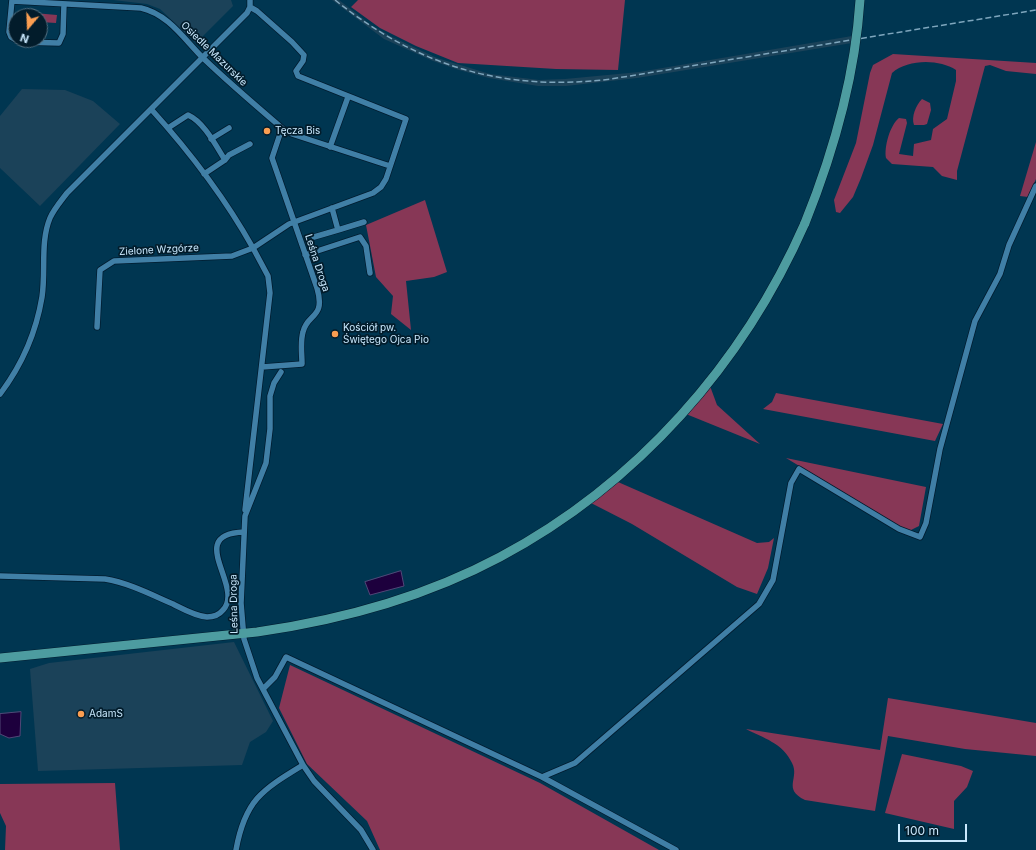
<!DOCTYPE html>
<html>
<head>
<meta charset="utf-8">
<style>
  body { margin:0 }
  #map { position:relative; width:1036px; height:850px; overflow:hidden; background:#003651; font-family:Inter,sans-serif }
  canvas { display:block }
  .north { position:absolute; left:8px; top:8px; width:40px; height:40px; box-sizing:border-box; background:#021c2b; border:1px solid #526e7f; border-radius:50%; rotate:199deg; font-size:11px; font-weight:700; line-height:16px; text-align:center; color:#c9e8fd }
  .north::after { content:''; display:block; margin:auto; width:14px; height:18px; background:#fb9e51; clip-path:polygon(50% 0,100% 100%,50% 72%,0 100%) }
  .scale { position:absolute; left:898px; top:824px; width:69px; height:18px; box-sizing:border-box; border:2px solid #c9e8fd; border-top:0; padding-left:5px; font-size:12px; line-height:14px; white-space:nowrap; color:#c9e8fd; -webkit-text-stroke:3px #021c2b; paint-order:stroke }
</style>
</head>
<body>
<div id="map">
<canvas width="1036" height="850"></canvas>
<div class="north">N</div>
<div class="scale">100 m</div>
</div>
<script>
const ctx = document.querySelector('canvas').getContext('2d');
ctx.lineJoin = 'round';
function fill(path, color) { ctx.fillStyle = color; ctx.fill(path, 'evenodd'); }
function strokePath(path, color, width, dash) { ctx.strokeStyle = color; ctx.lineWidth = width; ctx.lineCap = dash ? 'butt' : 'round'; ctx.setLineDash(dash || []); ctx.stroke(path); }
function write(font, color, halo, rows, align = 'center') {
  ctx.font = font + ' Inter,sans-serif'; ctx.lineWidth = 3.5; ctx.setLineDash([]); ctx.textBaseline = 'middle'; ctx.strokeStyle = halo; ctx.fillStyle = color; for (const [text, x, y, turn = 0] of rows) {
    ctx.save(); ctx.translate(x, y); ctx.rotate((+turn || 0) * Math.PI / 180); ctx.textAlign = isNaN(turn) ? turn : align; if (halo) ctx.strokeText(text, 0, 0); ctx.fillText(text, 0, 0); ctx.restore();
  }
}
const built = new Path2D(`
  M 113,0 L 231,0 L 233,6 L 196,43 L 160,9 L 147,4 Z
  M 332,0 L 339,0 L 371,25 L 392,37 L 437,58 L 490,74 L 539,80 L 565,79 L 639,72 L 852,36 L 852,43 L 637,78 L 566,86 L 538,86 L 489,78 L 459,70 L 433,61 L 384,39 Z
  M 22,89 L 65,90 L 93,101 L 120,124 L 40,206 L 0,168 L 0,116 Z
  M 234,642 L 273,721 L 266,732 L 250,742 L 242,765 L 38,771 L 30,669 L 49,663 Z`);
const green = new Path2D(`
  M 358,0 L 625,0 L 618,70 L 556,69 L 458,63 L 416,46 L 380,28 L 351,7 Z
  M 34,13 L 57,15 L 56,23 L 40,22 L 40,16 L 34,16 Z
  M 893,54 L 1036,63 L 1036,74 L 1006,71 L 990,65 L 985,66 L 957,171 L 957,180 L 942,176 L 933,167 L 892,164 L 886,158 C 884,147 890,125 899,118 L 906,119 L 907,123 L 899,154 L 913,156 L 914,144 L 931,140 L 933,129 L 947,119 L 956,81 L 956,70 C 939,59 908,59 892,73 L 873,145 L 861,178 L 853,197 L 840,213 L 836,212 L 834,200 L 856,143 L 870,73 L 873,65 Z
  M 922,99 L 930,103 L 931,110 L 927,124 L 924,125 L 914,125 C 911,117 916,105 922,99 Z
  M 1036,142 L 1036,179 L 1028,197 L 1020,196 Z
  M 425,200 L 447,272 L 434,277 L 406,281 L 411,330 L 391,314 L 393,296 L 376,277 L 366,225 Z
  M 710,386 L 717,405 L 760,444 L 686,414 Z
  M 776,393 L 943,424 L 935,441 L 763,409 L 772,402 Z
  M 786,458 L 926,487 L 919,526 L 909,531 L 899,526 Z
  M 618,482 L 757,543 L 769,542 L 774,538 L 768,568 L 757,594 L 737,587 L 632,524 L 591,503 Z
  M 290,665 L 540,783 L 659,850 L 380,850 L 367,821 L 307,764 L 279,708 Z
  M 888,698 L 1036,723 L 1036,756 L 965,749 L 888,736 L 875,811 L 805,800 C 782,789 800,778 792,763 C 783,743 763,738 746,729 L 880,750 Z
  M 902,754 L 961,766 L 973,771 L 967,787 L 954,801 L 954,829 L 885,813 Z
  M 115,783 L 120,850 L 5,850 L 6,826 L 0,813 L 0,784 Z`);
const water = new Path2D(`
  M 401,571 L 404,586 L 370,595 L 365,582 Z
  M 21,712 L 20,736 L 9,738 L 0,734 L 0,714 Z`);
const street = new Path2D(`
  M 12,0 L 9,32 L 11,37 L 20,42 L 59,43 L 63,34 L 64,4
  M 12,1 L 141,8 C 168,14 184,39 202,57 C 228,82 255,105 282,128 L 292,134 L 390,166
  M 151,109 C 189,151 225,198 253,248 L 289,224 L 373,193 L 381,187 L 386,179 L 406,119 L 298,76 L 296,71 L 303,61 L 304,55 L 292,42 L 257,11 L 250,7
  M 168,128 L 188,115 C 204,122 216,146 225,160 L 204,174
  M 211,139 L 229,128
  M 330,147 L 348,97
  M 225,160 L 229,155 L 250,144
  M 338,230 L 364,222
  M 314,237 L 338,230 L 332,208
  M 305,255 L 360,237 L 366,246 L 370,273
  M 97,327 L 100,270 L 114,261 L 232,256 L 253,248 L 268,276 L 270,293 L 245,510
  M 262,367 L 302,364 C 302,354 300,342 303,332 C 307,313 326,319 317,288 L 272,158 L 282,128
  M 281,372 L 274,383 L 270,396 L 270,429 L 266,463 L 245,516 L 241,603 L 244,639 L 257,678 L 303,765 L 314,781 L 361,830 L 373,850
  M 0,394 C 22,365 36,333 42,297 C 46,271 40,242 50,218 C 54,209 61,201 67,193 L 247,13 L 250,7 L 250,0
  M 0,576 L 105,579 C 129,583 150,594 173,604 C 183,609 195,616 207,617 C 213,617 219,615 223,610 C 245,587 184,534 244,532
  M 263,689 L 275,677 L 286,657 L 542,777 L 676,850
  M 542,777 L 575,763 L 759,604 L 773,580 L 791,483 L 799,469 L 899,529 L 920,537 L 926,523 L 940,449 L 975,321 L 1000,274 L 1009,245 L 1036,186
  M 236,850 C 245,800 262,790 303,765`);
const primary = new Path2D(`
  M 0,658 L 257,632 C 341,620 425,597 500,557 C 637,484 743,364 805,223`);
const rail = new Path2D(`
  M 335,0 C 419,67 504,92 611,79 L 1036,10`);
const primaryBridge = new Path2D(`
  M 805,223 C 834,151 855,78 860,0`);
const markers = [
  [267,131,4,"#fb9e51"],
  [335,334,4,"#fb9e51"],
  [81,714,4,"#fb9e51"]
];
const streetNames = [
  ["Osiedle Mazurskie",214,54,44],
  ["Zielone Wzgórze",159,250,-3],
  ["Leśna Droga",317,263,72],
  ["Leśna Droga",234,604,-91]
];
const poiNames = [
  ["Tęcza Bis",275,131],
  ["Kościół pw.",343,328],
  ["Świętego Ojca Pio",343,340],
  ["AdamS",89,714]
];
fill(built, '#1b4259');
fill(green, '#873756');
fill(water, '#1d003d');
strokePath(water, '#514677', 1);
strokePath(street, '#001c2f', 7);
strokePath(primary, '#001c2f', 10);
strokePath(street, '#407fa6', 5.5);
strokePath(primary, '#4d9ca0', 9);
strokePath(rail, '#7ea6bd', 1.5, [6, 3]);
strokePath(primaryBridge, '#001c2f', 10, []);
strokePath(primaryBridge, '#4d9ca0', 9);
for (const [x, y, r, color] of markers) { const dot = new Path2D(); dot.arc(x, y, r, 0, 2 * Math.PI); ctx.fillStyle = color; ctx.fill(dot); strokePath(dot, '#021c2b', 1.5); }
write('10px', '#c9e8fd', '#021c2b', streetNames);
write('10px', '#c9e8fd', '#021c2b', poiNames, 'left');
</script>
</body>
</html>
